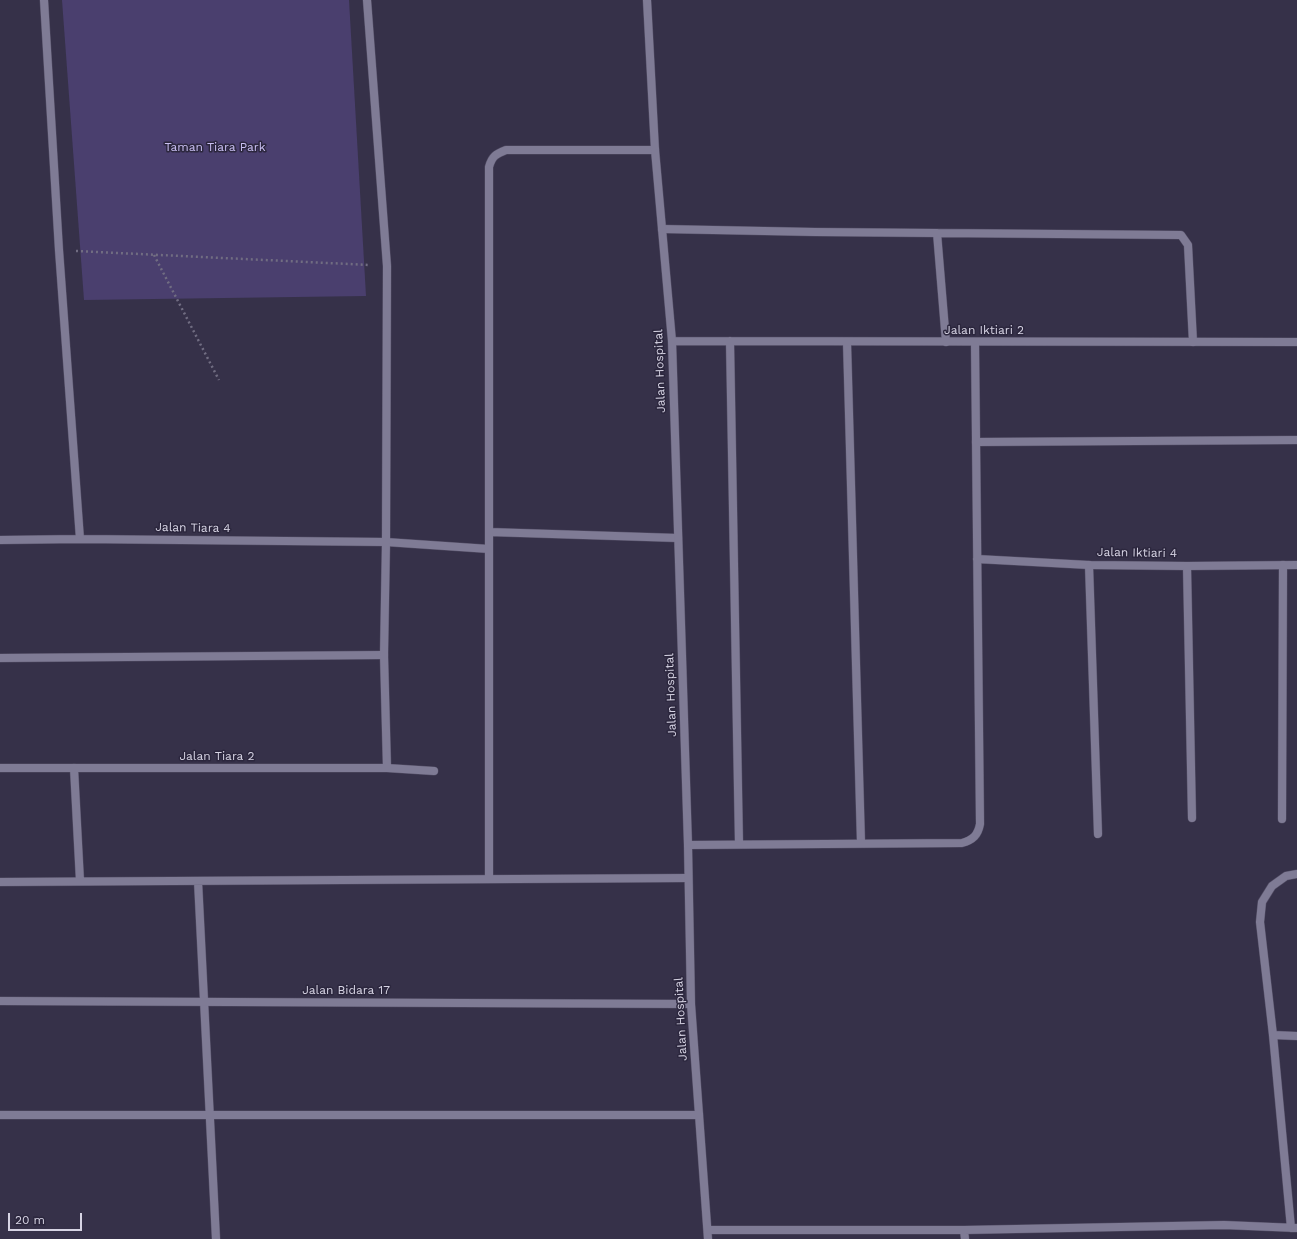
<!DOCTYPE html>
<html>
<head>
<meta charset="utf-8">
<style>
  body { margin:0 }
  #map { position:relative; width:1297px; height:1239px; overflow:hidden; background:#363149; font-family:"Work Sans",sans-serif }
  canvas { display:block }
  .scale { position:absolute; left:8px; top:1213px; width:74px; height:18px; box-sizing:border-box; border:2px solid #d7d4e4; border-top:0; padding-left:5px; font-size:12px; line-height:14px; white-space:nowrap; color:#d7d4e4; -webkit-text-stroke:3px #2c273e; paint-order:stroke }
</style>
</head>
<body>
<div id="map">
<canvas width="1297" height="1239"></canvas>
<div class="scale">20 m</div>
</div>
<script>
const ctx = document.querySelector('canvas').getContext('2d');
ctx.lineJoin = 'round';
function fill(path, color) { ctx.fillStyle = color; ctx.fill(path, 'evenodd'); }
function strokePath(path, color, width, dash) { ctx.strokeStyle = color; ctx.lineWidth = width; ctx.lineCap = dash ? 'butt' : 'round'; ctx.setLineDash(dash || []); ctx.stroke(path); }
function write(font, color, halo, rows, align = 'center') {
  ctx.font = font + ' "Work Sans",sans-serif'; ctx.lineWidth = 3; ctx.setLineDash([]); ctx.textBaseline = 'middle'; ctx.strokeStyle = halo; ctx.fillStyle = color; for (const [text, x, y, turn = 0] of rows) {
    ctx.save(); ctx.translate(x, y); ctx.rotate((+turn || 0) * Math.PI / 180); ctx.textAlign = isNaN(turn) ? turn : align; if (halo) ctx.strokeText(text, 0, 0); ctx.fillText(text, 0, 0); ctx.restore();
  }
}
const green = new Path2D(`
  M 62,0 L 349,0 L 366,296 L 84,300 Z`);
const path = new Path2D(`
  M 76,251 L 370,265
  M 154,255 L 219,380`);
const lane = new Path2D(`
  M 662,229 L 815,232 L 1181,235 L 1188,245 L 1193,342
  M 937,233 L 946,342
  M 847,342 L 861,843
  M 976,442 L 1297,440
  M 489,532 L 678,538
  M 386,542 L 489,549
  M 1089,565 L 1098,834
  M 0,658 L 384,655
  M 74,768 L 80,881
  M 1282,819 L 1283,565
  M 489,879 L 489,167 C 492,156 496,154 506,150 L 655,150
  M 198,881 L 216,1239
  M 0,882 L 688,878
  M 0,1115 L 699,1115`);
const street = new Path2D(`
  M 44,0 L 59,250 L 80,539
  M 367,0 L 387,266 L 386,542 L 384,655 L 387,768
  M 647,0 L 655,150 L 672,341 L 688,845 L 691,1004 L 708,1239
  M 672,341 L 1297,342
  M 730,341 L 739,844
  M 0,540 L 80,539 L 386,542
  M 977,559 L 1089,565 L 1187,566 L 1297,565
  M 1187,566 L 1192,818
  M 0,768 L 387,768 L 434,771
  M 688,845 L 962,843 C 973,840 978,835 980,824 L 975,342
  M 0,1001 L 691,1004
  M 1273,1035 L 1297,1036
  M 1291,1228 L 1273,1035 L 1260,922 L 1262,902 L 1272,886 L 1286,876 L 1297,874
  M 708,1230 L 964,1230 L 965,1239
  M 964,1230 L 1224,1225 L 1297,1228`);
const parkNames = [
  ["Taman Tiara Park",215,147]
];
const streetNames = [
  ["Jalan Iktiari 2",984,330],
  ["Jalan Hospital",660,371,-92],
  ["Jalan Tiara 4",193,528,1],
  ["Jalan Iktiari 4",1137,553,1],
  ["Jalan Hospital",671,695,-92],
  ["Jalan Tiara 2",217,756],
  ["Jalan Bidara 17",346,990],
  ["Jalan Hospital",681,1019,-93]
];
fill(green, '#4a3f6e');
strokePath(lane, '#534e65', 9);
strokePath(street, '#534e65', 9);
strokePath(path, '#716d82', 2.5, [2, 3]);
strokePath(lane, '#7f7b95', 8);
strokePath(street, '#7f7b95', 8);
write('12px', '#c9bff2', '#2c273e', parkNames);
write('12px', '#d7d4e4', '#2c273e', streetNames);
</script>
</body>
</html>
